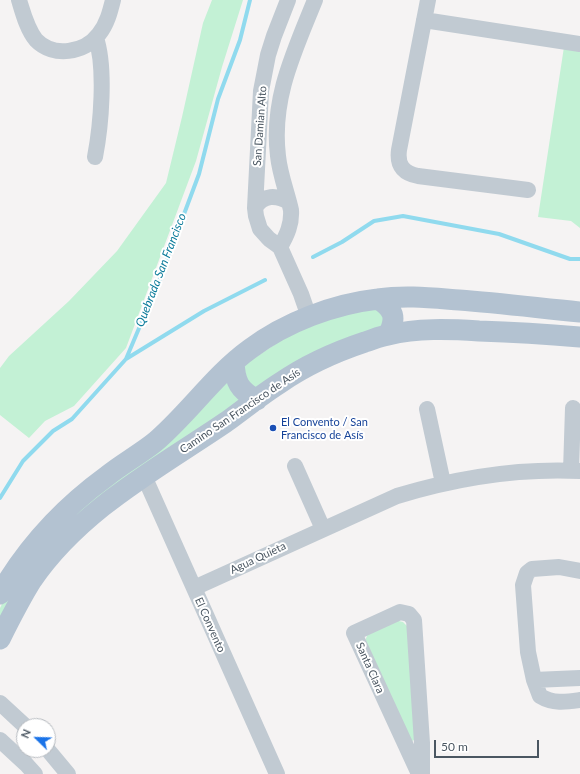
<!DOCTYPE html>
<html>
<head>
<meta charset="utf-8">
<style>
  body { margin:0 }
  #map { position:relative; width:580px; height:774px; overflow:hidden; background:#f5f3f3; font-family:Lato,sans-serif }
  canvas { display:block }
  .north { position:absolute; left:16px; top:718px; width:40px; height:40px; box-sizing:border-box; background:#fff; border:1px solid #b7bbc0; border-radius:50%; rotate:293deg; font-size:11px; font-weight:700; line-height:16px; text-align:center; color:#4a5661 }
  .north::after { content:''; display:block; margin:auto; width:14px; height:18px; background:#1a73e8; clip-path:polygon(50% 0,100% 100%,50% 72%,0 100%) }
  .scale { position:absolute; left:434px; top:740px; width:105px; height:18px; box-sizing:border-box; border:2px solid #4a5661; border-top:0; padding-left:5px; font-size:12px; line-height:14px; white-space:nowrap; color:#4a5661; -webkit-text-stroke:3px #fff; paint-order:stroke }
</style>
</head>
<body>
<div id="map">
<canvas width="580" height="774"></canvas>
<div class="north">N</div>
<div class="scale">50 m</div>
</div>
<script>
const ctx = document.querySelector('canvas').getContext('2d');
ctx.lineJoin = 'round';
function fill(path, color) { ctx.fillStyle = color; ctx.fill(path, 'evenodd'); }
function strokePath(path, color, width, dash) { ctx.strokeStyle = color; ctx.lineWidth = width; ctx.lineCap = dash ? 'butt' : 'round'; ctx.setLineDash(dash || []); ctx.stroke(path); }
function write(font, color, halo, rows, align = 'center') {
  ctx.font = font + ' Lato,sans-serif'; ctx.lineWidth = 4; ctx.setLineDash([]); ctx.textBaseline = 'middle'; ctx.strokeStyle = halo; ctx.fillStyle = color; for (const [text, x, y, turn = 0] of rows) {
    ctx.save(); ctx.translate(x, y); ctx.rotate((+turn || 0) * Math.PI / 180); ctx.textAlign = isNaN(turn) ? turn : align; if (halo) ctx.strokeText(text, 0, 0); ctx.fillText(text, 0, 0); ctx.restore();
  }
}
const green = new Path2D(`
  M 212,0 L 243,0 L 222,67 L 196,161 L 126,348 L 74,406 L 45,421 L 29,438 L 0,415 L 0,368 L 9,356 L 69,301 L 117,251 L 166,183 L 182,117 L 203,23 Z
  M 564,47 L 580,49 L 580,228 L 571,221 L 538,217 Z
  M 376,305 L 389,322 L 262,387 L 254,387 L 247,383 L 244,365 L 301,327 Z
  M 225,380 L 245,399 L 110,488 L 71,523 L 0,617 L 0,608 L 5,598 L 46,541 Z
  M 395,620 L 403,622 L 409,628 L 416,739 L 410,742 L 364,644 L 368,633 Z`);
const stream = new Path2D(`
  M 313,257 L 342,242 L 374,221 L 403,216 L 499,234 L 570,259 L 580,259
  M 126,359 L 204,311 L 265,280
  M 0,498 L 23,461 L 53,431 L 72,419 L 126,359 L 159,281 L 199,174 L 218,99 L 240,40 L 250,0`);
const minor = new Path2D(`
  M 19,0 C 23,13 27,29 36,40 C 53,58 85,53 99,34 C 107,24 110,12 113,0
  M 288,0 L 274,36 L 268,55 L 261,91 L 255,208 L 256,216 L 260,229 L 269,239 L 280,247 L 301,294 L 309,317
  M 428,0 L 399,150 C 397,165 403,173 418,176 L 528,190
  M 424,20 L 580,44
  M 95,157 C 101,126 106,68 96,38
  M 255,208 C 263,194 277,195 289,202
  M 280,247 C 287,235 292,224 291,210 C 287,192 280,175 278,156 C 271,99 294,52 315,0
  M 427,409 L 443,483
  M 295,466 L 323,529
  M 571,471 L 573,408
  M 144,476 L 277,774
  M 580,571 L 559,567 L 532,569 L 527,573 L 523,585 L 528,652 L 534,680 L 540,696 C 553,704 566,702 580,700
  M 194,588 L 397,496 C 456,478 519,468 580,471
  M 534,680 L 580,678
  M 0,703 L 25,726
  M 0,740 L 26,764 L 35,774
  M 48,750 L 68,774
  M 419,774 L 354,633 L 400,612 L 409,614 L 414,620 L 422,743 L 422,774`);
const major = new Path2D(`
  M 378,299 C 394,309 397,318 388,335
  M 234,362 C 235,382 239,390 257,400
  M 0,594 C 27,547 63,508 107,476 C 122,464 140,454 155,442 C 189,413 214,375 250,349 C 286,322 334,304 378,299 C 405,295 432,298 459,300 C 499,303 539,308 580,312
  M 0,639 C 10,619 20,599 32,580 C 81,509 157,469 226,422 C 244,409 261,395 280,383 C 306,365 335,352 365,342 C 372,340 380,336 388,335 C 418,328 448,329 479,331 C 513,332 546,334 580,337`);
const markers = [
  [273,428,4,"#1a4fb4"]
];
const streetNames = [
  ["San Damian Alto",260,126,-86],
  ["Camino San Francisco de Asís",240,411,-34],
  ["Agua Quieta",258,558,-25],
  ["El Convento",210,625,66],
  ["Santa Clara",370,668,66]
];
const transitNames = [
  ["El Convento / San",281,422],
  ["Francisco de Asís",281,435]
];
const waterNames = [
  ["Quebrada San Francisco",161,270,-69]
];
fill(green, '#c3f1d5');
strokePath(stream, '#90daee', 4);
strokePath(minor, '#c1cad2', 16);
strokePath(major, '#b3c2d1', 21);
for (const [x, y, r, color] of markers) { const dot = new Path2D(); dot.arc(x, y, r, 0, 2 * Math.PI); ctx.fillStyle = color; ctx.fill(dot); strokePath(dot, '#fff', 1.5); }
write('11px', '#4a5661', '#fff', streetNames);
write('11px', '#164399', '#fff', transitNames, 'left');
write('italic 12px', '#0c7c9b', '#fff', waterNames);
</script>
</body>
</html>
